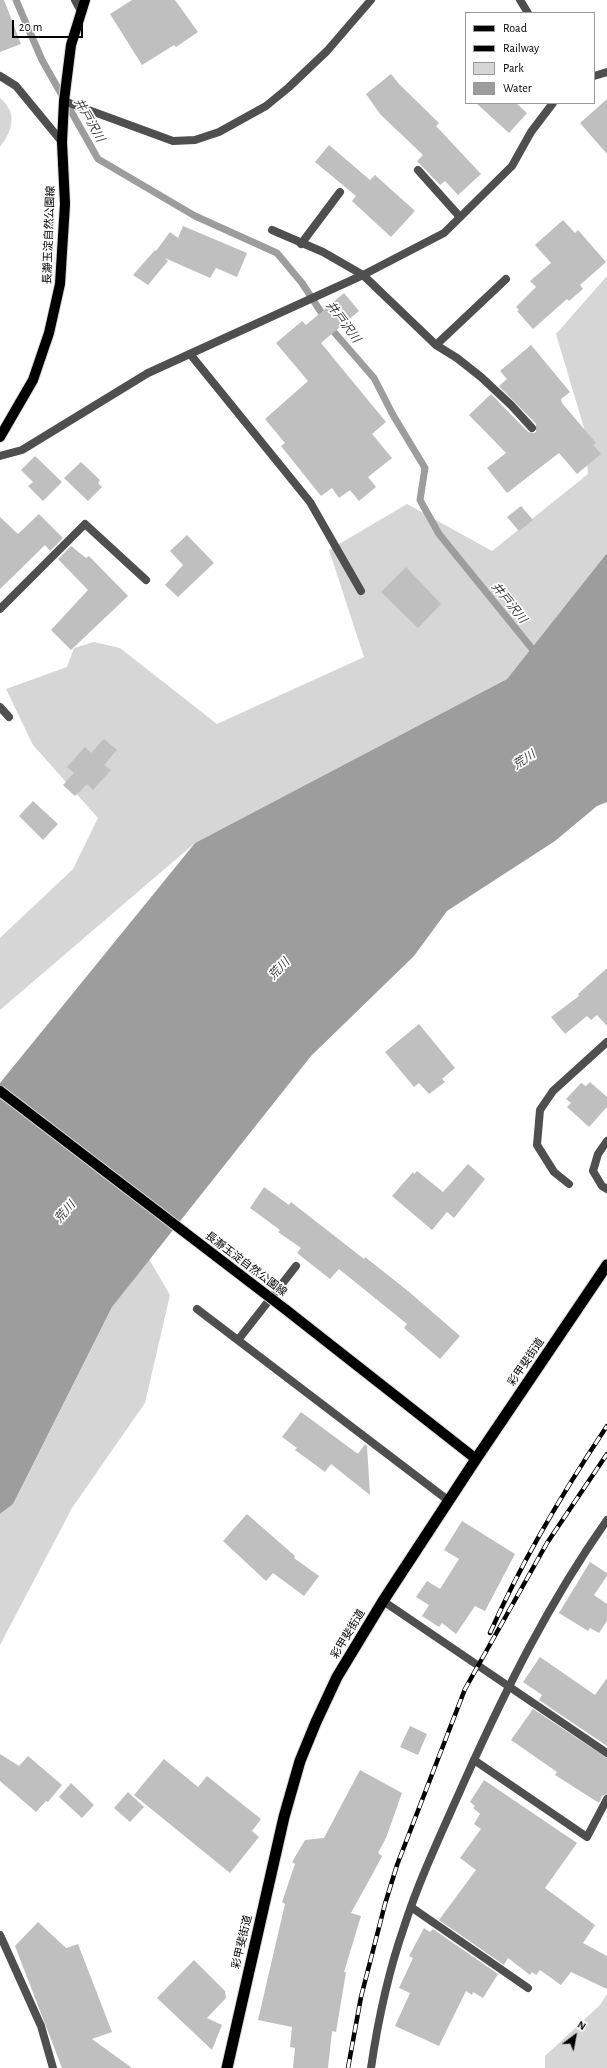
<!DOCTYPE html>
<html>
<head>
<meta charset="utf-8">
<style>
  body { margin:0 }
  #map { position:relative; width:607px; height:2068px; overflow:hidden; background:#fff; font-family:"Alegreya Sans",sans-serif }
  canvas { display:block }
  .legend { position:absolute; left:465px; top:12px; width:130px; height:92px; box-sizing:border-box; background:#fff; border:1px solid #999; margin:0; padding:5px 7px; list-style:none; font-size:12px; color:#000 }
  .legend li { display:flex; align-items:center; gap:8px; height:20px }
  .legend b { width:20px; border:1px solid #999 }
  .north { position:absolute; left:555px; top:2016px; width:40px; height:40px; -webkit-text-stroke:3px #fff; paint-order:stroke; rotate:32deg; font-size:11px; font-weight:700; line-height:16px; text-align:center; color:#000 }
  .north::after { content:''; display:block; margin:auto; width:14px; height:18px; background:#000; clip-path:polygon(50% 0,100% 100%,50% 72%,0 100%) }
  .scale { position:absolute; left:12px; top:20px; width:71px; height:18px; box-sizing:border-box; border:2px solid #000; border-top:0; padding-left:5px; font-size:12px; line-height:14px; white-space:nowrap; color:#000; -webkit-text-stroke:3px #fff; paint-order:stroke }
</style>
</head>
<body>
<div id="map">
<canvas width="607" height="2068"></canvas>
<ul class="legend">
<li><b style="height:5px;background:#000"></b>Road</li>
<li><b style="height:5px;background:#000"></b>Railway</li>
<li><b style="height:11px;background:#d6d6d6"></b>Park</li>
<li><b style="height:11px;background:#9d9d9d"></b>Water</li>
</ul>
<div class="north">N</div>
<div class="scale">20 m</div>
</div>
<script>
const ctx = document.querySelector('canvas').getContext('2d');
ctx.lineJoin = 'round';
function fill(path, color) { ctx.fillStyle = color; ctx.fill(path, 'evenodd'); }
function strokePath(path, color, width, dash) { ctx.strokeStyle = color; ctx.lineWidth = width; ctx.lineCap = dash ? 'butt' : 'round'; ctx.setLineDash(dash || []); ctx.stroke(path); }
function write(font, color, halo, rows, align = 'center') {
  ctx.font = font + ' "Alegreya Sans","Noto Sans JP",sans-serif'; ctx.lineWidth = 3.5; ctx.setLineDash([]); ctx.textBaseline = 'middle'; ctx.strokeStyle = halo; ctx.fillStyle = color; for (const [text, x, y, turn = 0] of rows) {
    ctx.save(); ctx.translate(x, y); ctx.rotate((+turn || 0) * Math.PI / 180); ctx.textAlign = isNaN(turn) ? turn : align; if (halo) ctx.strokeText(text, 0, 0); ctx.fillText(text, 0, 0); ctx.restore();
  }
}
const green = new Path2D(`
  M 0,98 C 18,113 13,130 0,147 Z
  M 607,276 L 607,553 L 507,679 L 195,843 L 0,1010 L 0,938 L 73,869 L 98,818 L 33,745 L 6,689 L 67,667 L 74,648 L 94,642 L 120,648 L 217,724 L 364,657 L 329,550 L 407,504 L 492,551 L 588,474 L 584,428 L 556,334 Z
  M 149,1259 L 170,1295 L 145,1403 L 72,1508 L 0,1645 L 0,1514 L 13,1504 L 112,1307 Z
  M 607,1994 L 607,2068 L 545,2068 L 545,2056 L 600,2005 Z`);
const water = new Path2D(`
  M 607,553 L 607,802 L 597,806 L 555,841 L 447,911 L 414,956 L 311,1056 L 112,1307 L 13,1504 L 0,1514 L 0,1083 L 195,843 L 507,679 Z`);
const stream = new Path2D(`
  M 16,0 L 42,60 L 98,159 L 195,216 L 277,253 L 302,283 L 334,332 L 374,378 L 393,415 L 425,468 L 420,500 L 439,534 L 538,656`);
const building = new Path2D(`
  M 0,0 L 4,0 L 21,44 L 0,52 Z
  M 132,0 L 175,0 L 198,32 L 176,47 L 174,45 L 142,65 L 110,14 Z
  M 391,74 L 399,84 L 439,123 L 436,126 L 481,174 L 458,195 L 445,181 L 440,185 L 417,161 L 423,155 L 380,114 L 366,94 Z
  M 607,99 L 607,154 L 580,123 Z
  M 476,103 L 516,103 L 527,113 L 509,133 Z
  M 329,145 L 370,180 L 375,175 L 415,211 L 391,237 L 352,201 L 356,196 L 315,162 Z
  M 563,220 L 575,233 L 578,230 L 606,262 L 580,285 L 583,289 L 569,301 L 567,299 L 533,329 L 517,311 L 519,310 L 516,307 L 536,287 L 530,281 L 551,263 L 535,245 Z
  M 183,226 L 247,253 L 237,277 L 216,268 L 210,278 L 165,258 L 168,261 L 148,285 L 133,275 L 155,250 L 156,251 L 170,232 L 178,238 Z
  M 344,293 L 359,311 L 321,343 L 386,422 L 372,434 L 392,458 L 368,477 L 376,487 L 359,501 L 350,490 L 339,498 L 332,488 L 321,496 L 281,446 L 285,443 L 265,419 L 308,381 L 276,343 L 302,321 L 306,325 Z
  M 531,345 L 570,392 L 561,399 L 562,403 L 596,443 L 593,445 L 601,454 L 577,474 L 559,453 L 507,493 L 487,468 L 506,453 L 469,415 L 491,394 L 528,432 L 533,433 L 536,432 L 536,424 L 499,386 L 507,379 L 500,371 Z
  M 35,456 L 62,482 L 43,501 L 28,486 L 33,482 L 21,470 Z
  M 81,462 L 100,480 L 98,483 L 102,487 L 88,501 L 64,478 Z
  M 521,506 L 533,520 L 519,531 L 507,517 Z
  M 39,514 L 63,538 L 50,551 L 45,545 L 0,589 L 0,517 L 18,534 Z
  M 187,535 L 214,563 L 178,597 L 165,585 L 183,565 L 170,551 Z
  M 71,546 L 86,558 L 89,556 L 128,596 L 71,650 L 51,630 L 88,590 L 58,559 Z
  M 406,567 L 441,604 L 418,628 L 381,592 Z
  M 104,739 L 117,750 L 104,765 L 111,770 L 93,790 L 87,784 L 75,796 L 63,785 L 74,773 L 67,767 L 85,747 L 91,753 Z
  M 33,801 L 58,824 L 43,840 L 19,816 Z
  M 607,968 L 607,1026 L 597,1015 L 591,1020 L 587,1016 L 565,1034 L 551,1017 L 579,996 L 578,994 Z
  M 419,1024 L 455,1068 L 442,1079 L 445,1082 L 429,1094 L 419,1083 L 414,1087 L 385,1052 Z
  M 590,1082 L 607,1097 L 607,1107 L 589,1127 L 567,1107 L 571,1103 L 566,1099 L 581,1083 L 586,1086 Z
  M 468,1164 L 485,1179 L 454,1218 L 447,1212 L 432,1230 L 392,1196 L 413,1172 L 414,1174 L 417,1171 L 443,1192 Z
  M 264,1187 L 289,1205 L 291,1202 L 364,1259 L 365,1257 L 408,1291 L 460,1336 L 440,1359 L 404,1328 L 407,1324 L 339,1269 L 330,1279 L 297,1253 L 301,1248 L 278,1232 L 280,1230 L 250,1208 Z
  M 301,1412 L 358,1454 L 365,1444 L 367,1446 L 370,1495 L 331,1464 L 325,1472 L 295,1450 L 297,1448 L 282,1437 Z
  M 247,1514 L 295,1556 L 294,1558 L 319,1576 L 304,1596 L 273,1573 L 266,1581 L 223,1541 Z
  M 462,1521 L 515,1554 L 485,1611 L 475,1606 L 456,1634 L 442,1623 L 439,1627 L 422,1616 L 429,1605 L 416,1597 L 427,1581 L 440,1589 L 459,1559 L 444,1550 Z
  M 590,1562 L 607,1573 L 607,1576 L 594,1595 L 607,1604 L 607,1621 L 599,1633 L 590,1628 L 588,1631 L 559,1613 Z
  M 540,1657 L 595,1695 L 607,1678 L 607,1746 L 539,1700 L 542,1695 L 523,1682 Z
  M 533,1709 L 607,1758 L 607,1794 L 602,1796 L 599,1803 L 555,1775 L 557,1772 L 511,1740 Z
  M 410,1726 L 427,1734 L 418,1755 L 400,1747 Z
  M 0,1754 L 19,1766 L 28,1756 L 62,1785 L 48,1802 L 46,1801 L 36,1812 L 0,1781 Z
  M 164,1759 L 198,1787 L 207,1776 L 261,1819 L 252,1831 L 259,1837 L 230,1873 L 134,1795 Z
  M 360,1770 L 402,1793 L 386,1838 L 378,1853 L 382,1856 L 378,1864 L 351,1913 L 361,1916 L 344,1972 L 346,1972 L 336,2032 L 332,2031 L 328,2068 L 293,2068 L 295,2048 L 290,2047 L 292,2027 L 258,2020 L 285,1904 L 282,1902 L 295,1864 L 292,1862 L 305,1840 L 324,1838 Z
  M 484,1780 L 577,1843 L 545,1888 L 595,1925 L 583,1943 L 607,1956 L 607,1989 L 571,1972 L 561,1985 L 540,1970 L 536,1975 L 532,1972 L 530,1975 L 508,1958 L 504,1965 L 439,1920 L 476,1870 L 460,1858 L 481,1829 L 474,1824 L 480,1814 L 473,1808 L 475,1806 L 470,1802 Z
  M 71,1783 L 94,1805 L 82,1818 L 59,1797 Z
  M 128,1792 L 144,1807 L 130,1822 L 114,1808 Z
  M 38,1922 L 66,1948 L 78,1944 L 112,2032 L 92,2039 L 132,2068 L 62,2068 L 15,1946 Z
  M 424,1928 L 430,1932 L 433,1929 L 498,1974 L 483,1998 L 473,1992 L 472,1995 L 466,1991 L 439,2046 L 395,2026 L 410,1993 L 399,1988 L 413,1958 L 409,1956 Z
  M 194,1960 L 225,1991 L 226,1998 L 207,2018 L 222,2025 L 212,2050 L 157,1998 Z`);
const service = new Path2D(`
  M 520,0 L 528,13
  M 0,76 L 16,86 L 62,142
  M 418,170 L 460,217
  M 301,244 L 340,192
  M 436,345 L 506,279
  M 190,354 L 310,502 L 361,591
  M 383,1601 L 607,1753
  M 474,1760 L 587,1837 L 607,1799
  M 411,1907 L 528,1988`);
const minor = new Path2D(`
  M 75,0 L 81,11
  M 594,76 L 607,72
  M 64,101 L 173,141 L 195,140 L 219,132 L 266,106 L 288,88 L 327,51 L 371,0
  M 272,230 L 323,252 L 363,275 L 436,345 L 457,358 L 481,377 L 511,405 L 532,428
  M 0,456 L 22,450 L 148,373 L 363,275 L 444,233 L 512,166 L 531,132 L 553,103
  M 0,609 L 85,524 L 146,580
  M 0,707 L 9,717
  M 607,1141 L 598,1154 L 593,1171 L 602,1186 L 607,1189
  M 569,1184 L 554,1172 L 537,1145 L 540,1110 L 553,1091 L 607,1042
  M 197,1309 L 449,1501
  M 238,1340 L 296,1266
  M 0,1935 L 41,2026 L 53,2068
  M 371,2068 C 378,2020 388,1973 404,1927 C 420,1877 443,1830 464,1782 C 505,1691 549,1602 607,1520`);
const primary = new Path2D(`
  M 0,437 L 33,380 L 49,333 L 60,284 L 65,204 L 62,142 L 64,101 L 71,45 L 85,0
  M 285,1309 L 476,1459`);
const trunk = new Path2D(`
  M 227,2068 L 284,1817 L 300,1761 L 316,1722 L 337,1677 L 383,1601 L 476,1459 L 607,1265`);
const rail = new Path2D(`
  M 490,1633 C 522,1561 563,1492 607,1426
  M 348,2068 L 361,1997 L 385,1904 L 397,1865 L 465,1689 L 547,1543 L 607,1454`);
const primaryBridge = new Path2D(`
  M 0,1091 L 285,1309`);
const streetNames = [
  ["長瀞玉淀自然公園線",49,235,-88],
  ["長瀞玉淀自然公園線",246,1264,37],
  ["彩甲斐街道",526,1362,-56],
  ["彩甲斐街道",348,1634,-59],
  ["彩甲斐街道",242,1942,-77]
];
const waterNames = [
  ["井戸沢川",89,120,60],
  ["井戸沢川",343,322,53],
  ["井戸沢川",509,603,51],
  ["荒川",524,760,-33],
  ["荒川",279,969,-47],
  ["荒川",65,1212,-49]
];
fill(green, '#d6d6d6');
fill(water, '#9d9d9d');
strokePath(stream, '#9d9d9d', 7);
fill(building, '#bfbfbf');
strokePath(primary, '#dbdbdb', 12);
strokePath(trunk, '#dbdbdb', 13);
strokePath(service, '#4f4f4f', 8);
strokePath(minor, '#4f4f4f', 8);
strokePath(primary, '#000', 10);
strokePath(trunk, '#000', 11);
strokePath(rail, '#000', 4.5);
strokePath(rail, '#fff', 3, [9]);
strokePath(primaryBridge, '#dbdbdb', 12, []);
strokePath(primaryBridge, '#000', 10);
write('11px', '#000', '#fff', streetNames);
write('italic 12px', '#3e3e3e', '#fff', waterNames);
</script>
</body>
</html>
